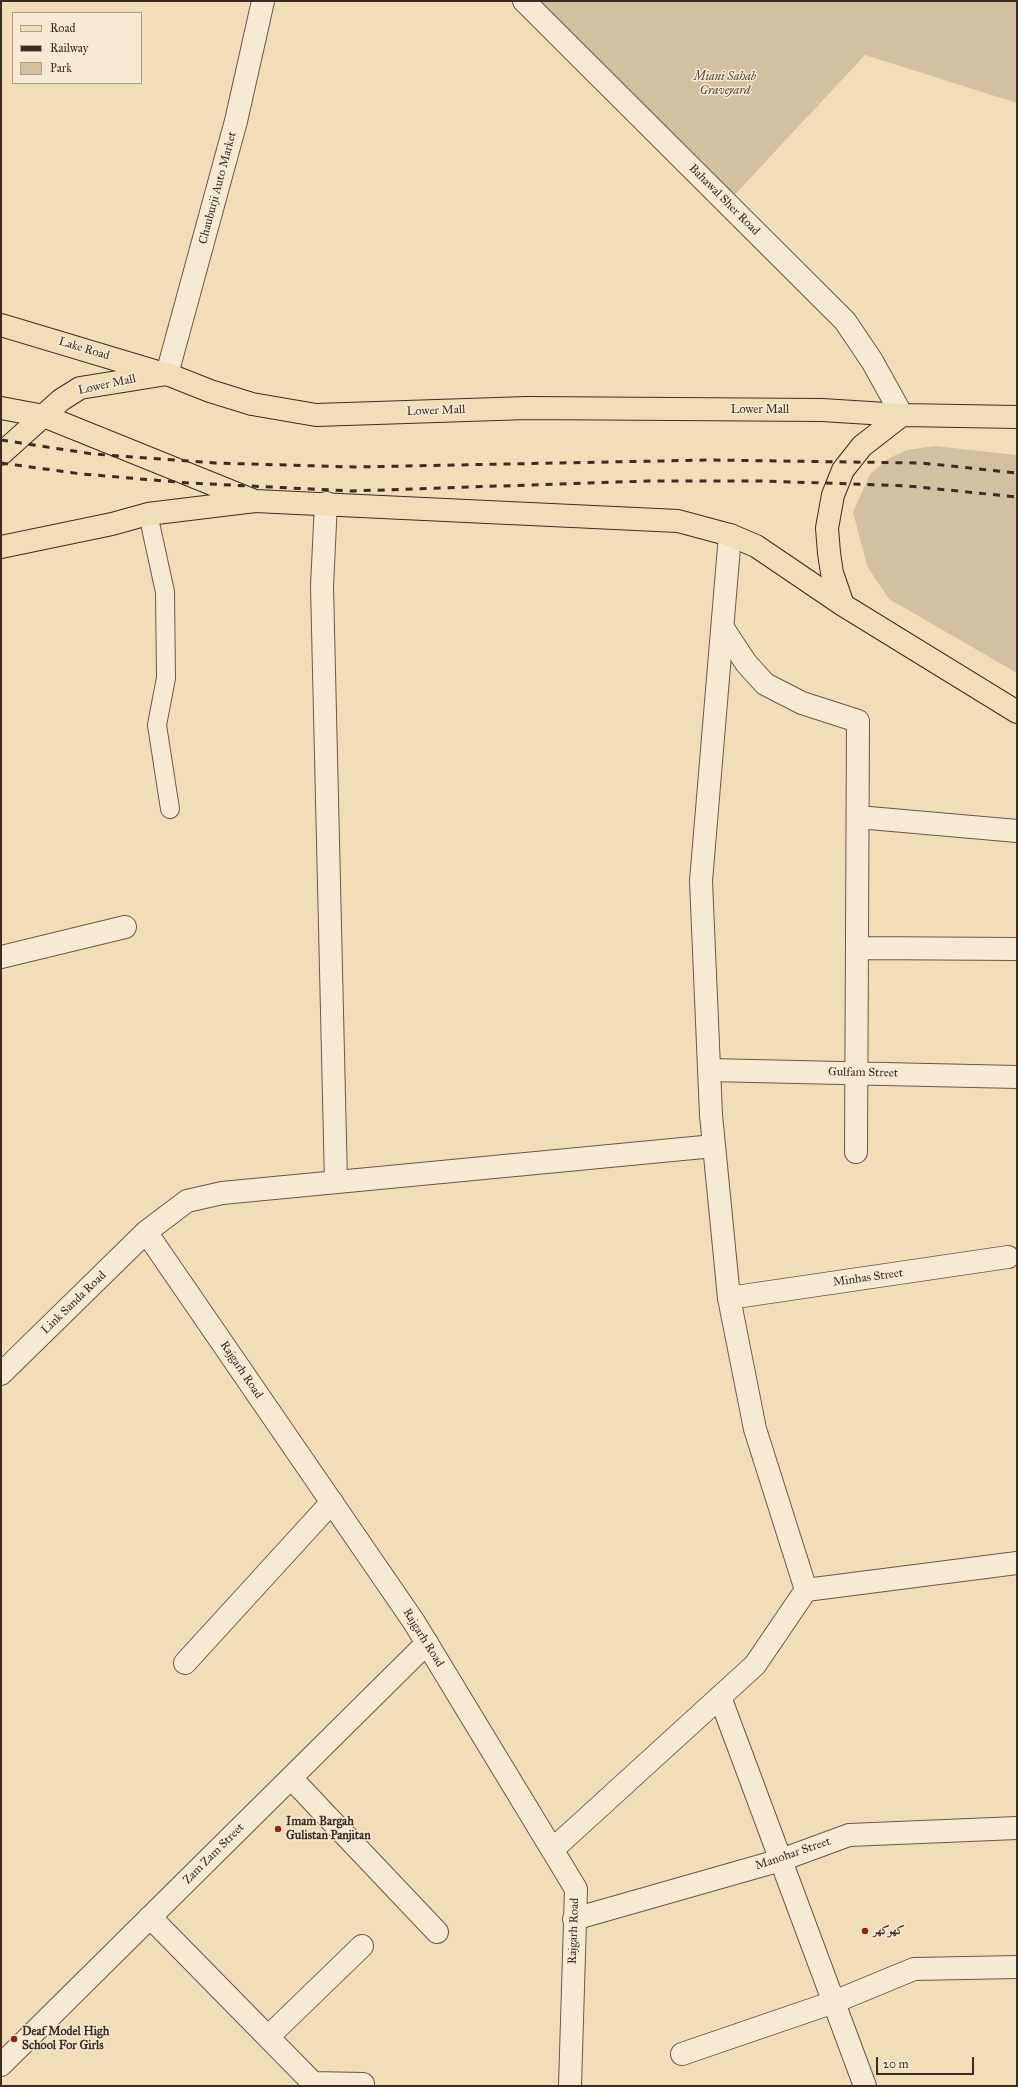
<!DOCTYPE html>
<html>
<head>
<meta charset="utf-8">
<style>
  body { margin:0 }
  #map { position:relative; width:1018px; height:2087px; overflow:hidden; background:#f1deb9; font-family:"IM FELL Great Primer",serif }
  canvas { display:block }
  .frame { position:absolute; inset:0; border:2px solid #3c2c23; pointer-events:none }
  .legend { position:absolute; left:12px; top:12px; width:130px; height:72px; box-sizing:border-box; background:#f6ead2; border:1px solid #ac9e8c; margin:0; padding:5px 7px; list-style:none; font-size:12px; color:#3c2c23 }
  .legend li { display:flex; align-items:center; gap:8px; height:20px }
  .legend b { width:20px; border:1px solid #ac9e8c }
  .scale { position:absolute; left:876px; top:2057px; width:98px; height:18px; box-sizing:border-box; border:2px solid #3c2c23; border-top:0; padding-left:5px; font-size:12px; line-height:14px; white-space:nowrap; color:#3c2c23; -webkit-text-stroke:3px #f6ead2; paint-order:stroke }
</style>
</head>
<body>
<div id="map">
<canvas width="1018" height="2087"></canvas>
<div class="frame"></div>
<ul class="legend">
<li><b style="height:5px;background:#f1deb9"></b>Road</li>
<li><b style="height:5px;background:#3c2c23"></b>Railway</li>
<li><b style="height:11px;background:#d2c0a0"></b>Park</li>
</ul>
<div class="scale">20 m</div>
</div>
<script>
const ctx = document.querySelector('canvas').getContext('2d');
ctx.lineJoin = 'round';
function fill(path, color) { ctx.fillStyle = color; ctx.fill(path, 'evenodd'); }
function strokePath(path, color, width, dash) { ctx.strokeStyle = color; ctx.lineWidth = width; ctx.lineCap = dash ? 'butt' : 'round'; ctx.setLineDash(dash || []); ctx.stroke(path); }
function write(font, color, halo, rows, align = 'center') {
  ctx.font = font + ' "IM FELL Great Primer",Amiri,serif'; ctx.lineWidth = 3; ctx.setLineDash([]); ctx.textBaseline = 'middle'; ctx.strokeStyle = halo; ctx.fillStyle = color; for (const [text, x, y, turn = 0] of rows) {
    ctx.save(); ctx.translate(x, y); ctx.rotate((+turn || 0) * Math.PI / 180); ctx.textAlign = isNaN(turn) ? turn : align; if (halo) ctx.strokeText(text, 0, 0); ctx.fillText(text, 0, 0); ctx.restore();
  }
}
const green = new Path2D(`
  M 524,1 L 1017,1 L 1017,103 L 865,55 L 727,203 Z
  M 935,446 L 1017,455 L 1017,673 L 889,599 L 867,566 L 853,512 L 870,474 L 889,458 L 907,450 Z`);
const service = new Path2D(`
  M 148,514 L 165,592 L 166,678 L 157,725 L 170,809`);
const minor = new Path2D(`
  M 167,374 L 236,121 L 263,1
  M 326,503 L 322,586 L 336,1182
  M 723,628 L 746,663 L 765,684 L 802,703 L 858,721 L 856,1152
  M 858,817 L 1017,831
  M 857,948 L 1017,949
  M 1,957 L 125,927
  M 709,1070 L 1017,1077
  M 729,1298 L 1008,1257
  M 185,1663 L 332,1502
  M 720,1697 L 865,2086
  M 291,1778 L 437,1932
  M 150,1917 L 313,2083 L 363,2084 L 363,2086
  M 574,1919 L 781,1860 L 849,1835 L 1017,1828
  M 268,2037 L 362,1946
  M 682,2054 L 834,2002 L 914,1969 L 1017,1967
  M 1,2065 L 427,1643`);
const tertiary = new Path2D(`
  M 524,1 L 845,321 L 872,361 L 902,415
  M 730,535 L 701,881 L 711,1115 L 729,1298 L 755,1429 L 806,1590
  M 146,1232 L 414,1622 L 576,1889 L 570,2086
  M 1,1374 L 146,1232 L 187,1201 L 222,1193 L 714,1146
  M 552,1850 L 755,1665 L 806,1590 L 1017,1563`);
const primary = new Path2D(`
  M 1,325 L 161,373
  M 1,408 L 44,416 L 252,500
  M 902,415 L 862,446 L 843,470 L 833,495 L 827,528 L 829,553 L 832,573 L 843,605 L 1017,712
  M 1,454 L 61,400 L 80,388 L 167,374 L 210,391 L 252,404 L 316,415 L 527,408 L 822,410 L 902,415 L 1017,417
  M 1,547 L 112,524 L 148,514 L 255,501 L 678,521 L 730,535 L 756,546 L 843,605`);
const rail = new Path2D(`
  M 1,440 L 93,454 L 215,463 L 355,467 L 709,460 L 922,463 L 1017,473
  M 1,463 L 82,474 L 189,483 L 352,491 L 648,481 L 765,481 L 908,486 L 1017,497`);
const markers = [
  [278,1829,4,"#8f2418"],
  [865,1931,4,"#8f2418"],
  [14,2039,4,"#8f2418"]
];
const parkNames = [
  ["Miani Sahab",725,77],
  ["Graveyard",725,91]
];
const streetNames = [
  ["Chauburji Auto Market",218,188,-75],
  ["Bahawal Sher Road",724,200,45],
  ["Lake Road",84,349,17],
  ["Lower Mall",107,385,-12],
  ["Lower Mall",760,410],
  ["Lower Mall",436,411,-2],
  ["Gulfam Street",863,1073,1],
  ["Minhas Street",868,1278,-8],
  ["Link Sanda Road",74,1303,-44],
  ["Rajgarh Road",241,1370,56],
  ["Rajgarh Road",423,1638,58],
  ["Zam Zam Street",214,1854,-45],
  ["Manohar Street",793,1854,-19],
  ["Rajgarh Road",574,1931,-88]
];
const poiNames = [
  ["Imam Bargah",286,1822],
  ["Gulistan Panjitan",286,1836],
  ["کھوکھر",873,1931],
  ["Deaf Model High",22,2032],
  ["School For Girls",22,2046]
];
fill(green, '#d2c0a0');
strokePath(service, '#695848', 20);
strokePath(minor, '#695848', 24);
strokePath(tertiary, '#695848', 24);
strokePath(primary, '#3c2c23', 24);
strokePath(service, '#f6ead2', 18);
strokePath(minor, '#f6ead2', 22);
strokePath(tertiary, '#f6ead2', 22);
strokePath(primary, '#f1deb9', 22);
strokePath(rail, '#3c2c23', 3, [7, 7]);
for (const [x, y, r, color] of markers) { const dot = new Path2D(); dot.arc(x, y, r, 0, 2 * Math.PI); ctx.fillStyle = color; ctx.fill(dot); strokePath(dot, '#f6ead2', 1.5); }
write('italic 12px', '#5a4a3c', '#f6ead2', parkNames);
write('12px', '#3c2c23', '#f6ead2', streetNames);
write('bold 12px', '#3c2c23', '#f6ead2', poiNames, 'left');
</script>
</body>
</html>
